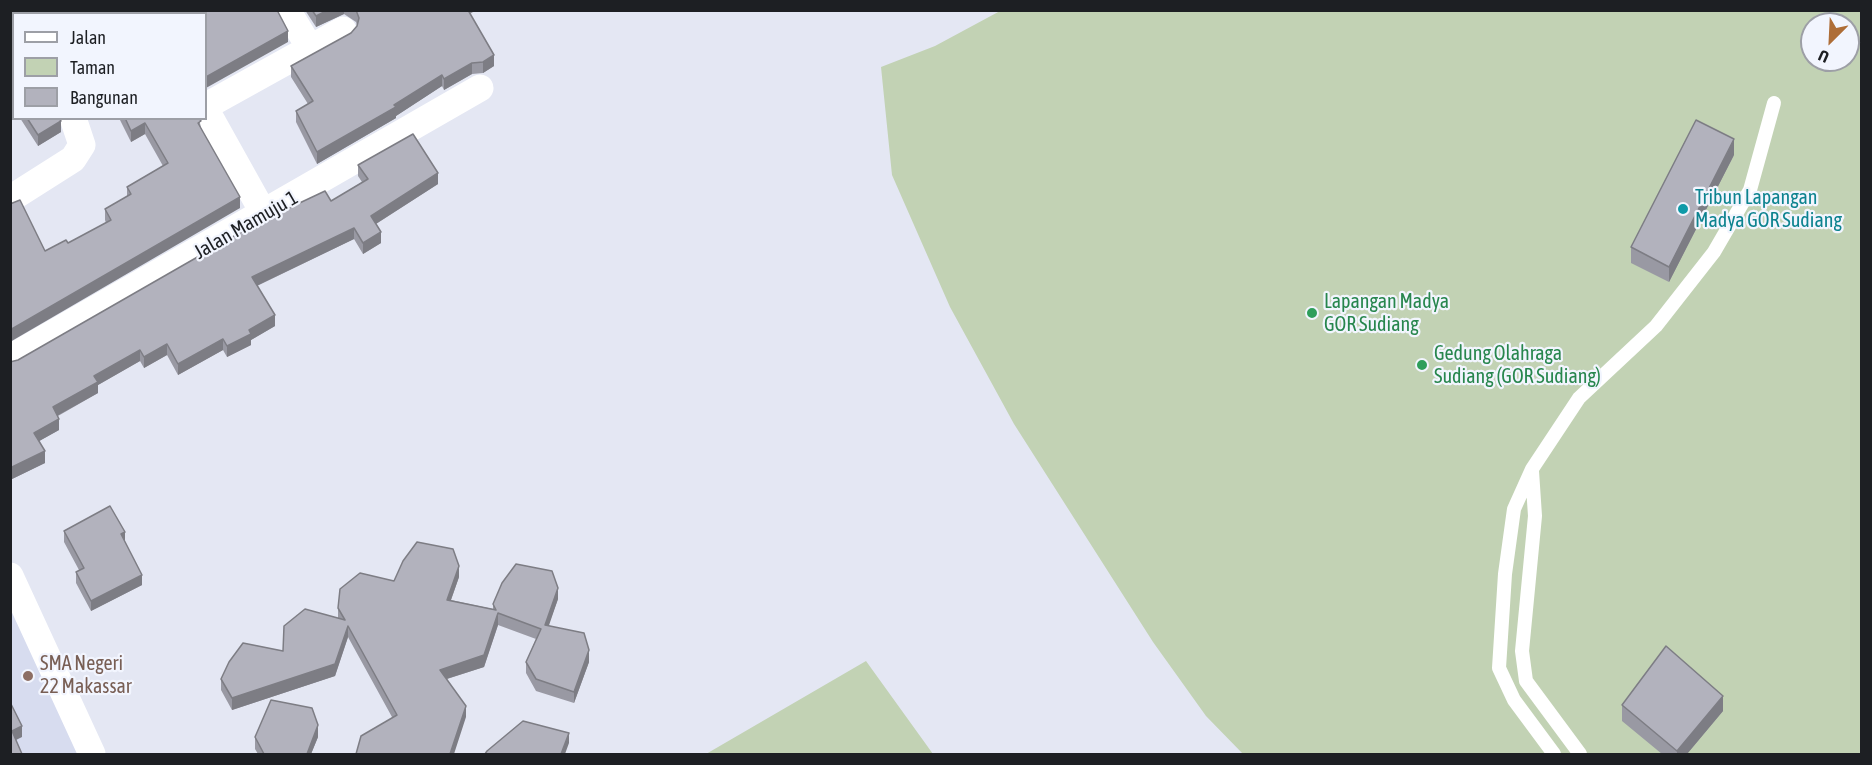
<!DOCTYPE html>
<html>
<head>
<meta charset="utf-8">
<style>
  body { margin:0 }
  #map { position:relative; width:1872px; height:765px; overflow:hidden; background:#e4e7f3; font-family:"Asap Condensed",sans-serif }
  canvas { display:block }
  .frame { position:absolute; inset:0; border:12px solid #1d1f23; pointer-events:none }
  .legend { position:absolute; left:12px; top:12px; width:195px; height:108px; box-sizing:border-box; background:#f2f5fe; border:2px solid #9d9fa6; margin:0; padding:8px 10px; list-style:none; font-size:18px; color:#1d1f23 }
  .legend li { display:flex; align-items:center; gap:12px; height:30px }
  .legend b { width:30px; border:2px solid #9d9fa6 }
  .north { position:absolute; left:1800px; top:12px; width:60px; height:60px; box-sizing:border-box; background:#f2f5fe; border:2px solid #9d9fa6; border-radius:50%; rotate:204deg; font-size:16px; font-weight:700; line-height:24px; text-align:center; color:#1d1f23 }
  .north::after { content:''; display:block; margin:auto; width:21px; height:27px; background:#ae6d37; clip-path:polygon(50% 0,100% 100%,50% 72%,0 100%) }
</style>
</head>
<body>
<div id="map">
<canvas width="1872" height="765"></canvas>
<div class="frame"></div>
<ul class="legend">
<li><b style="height:8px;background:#fff"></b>Jalan</li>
<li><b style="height:16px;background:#c2d2b4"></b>Taman</li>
<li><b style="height:16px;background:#b2b2bd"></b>Bangunan</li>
</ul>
<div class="north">U</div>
</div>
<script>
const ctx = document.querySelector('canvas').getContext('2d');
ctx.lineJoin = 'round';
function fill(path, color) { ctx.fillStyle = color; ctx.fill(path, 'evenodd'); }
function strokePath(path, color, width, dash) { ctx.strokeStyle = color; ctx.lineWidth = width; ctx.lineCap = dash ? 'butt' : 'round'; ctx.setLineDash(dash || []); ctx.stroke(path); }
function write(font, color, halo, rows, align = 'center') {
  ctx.font = font + ' "Asap Condensed",sans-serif'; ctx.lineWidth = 4.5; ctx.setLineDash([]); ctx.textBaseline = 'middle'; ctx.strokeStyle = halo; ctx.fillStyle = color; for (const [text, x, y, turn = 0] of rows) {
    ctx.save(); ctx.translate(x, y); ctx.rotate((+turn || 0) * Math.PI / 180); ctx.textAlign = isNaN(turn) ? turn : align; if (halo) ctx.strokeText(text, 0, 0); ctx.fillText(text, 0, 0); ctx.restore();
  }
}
const built = new Path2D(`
  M 11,597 L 79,754 L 11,754 Z`);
const green = new Path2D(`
  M 1000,11 L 1861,11 L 1861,754 L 1243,754 L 1206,716 L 1153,642 L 1014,424 L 950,307 L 892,175 L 881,67 L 935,46 ZM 1812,24 L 1848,24 L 1848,60 L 1812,60 Z
  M 866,661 L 933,754 L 706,754 Z`);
const service = new Path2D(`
  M 1532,471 L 1535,516 L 1522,651 L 1526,681 L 1580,754
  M 1554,754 L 1514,700 L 1499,668 L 1505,574 L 1514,509 L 1532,469 L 1579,398 L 1656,326 L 1714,252 L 1750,190 L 1774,103`);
const minor = new Path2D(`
  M 146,10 L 148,14
  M 287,10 L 310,48
  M 10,16 L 14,19
  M 206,106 L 343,30
  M 206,110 L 264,214
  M 10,199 L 73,159 L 82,145 L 73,118
  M 10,358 L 480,88
  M 10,576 L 92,754`);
const wall = new Path2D(`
  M 305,10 L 476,10 L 470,14 L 494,66 L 483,73 L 472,74 L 444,90 L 442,86 L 396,116 L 396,118 L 317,164 L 296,122 L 296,111 L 308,104 L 291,77 L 291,66 L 351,33 L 357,26 L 357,25 L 356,22 L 344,14 L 316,27 Z
  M 10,23 L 14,23 L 14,108 L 10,103 Z
  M 20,118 L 59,118 L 61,132 L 38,146 Z
  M 119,118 L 199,118 L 201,128 L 240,208 L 45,251 L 68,243 L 106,223 L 105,220 L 105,209 L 127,197 L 127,187 L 163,166 L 145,134 L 131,142 Z
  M 413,134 L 438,173 L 438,184 L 376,224 L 381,232 L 381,243 L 363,254 L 354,239 L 257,286 L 275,315 L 275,326 L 251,340 L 251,345 L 227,357 L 223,350 L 178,375 L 167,355 L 144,368 L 140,361 L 98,385 L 98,393 L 58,416 L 59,419 L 59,430 L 39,441 L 45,451 L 45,463 L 10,480 L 10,362 L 18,360 L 255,224 L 325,191 L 331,201 L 362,182 L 358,176 L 358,165 Z
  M 1734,155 L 1669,282 L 1631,263 L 1631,247 Z
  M 64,531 L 125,542 L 142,585 L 91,611 L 76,583 L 76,572 L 79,570 L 64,542 Z
  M 459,577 L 451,600 L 493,609 L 493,604 L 558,599 L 548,626 L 589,662 L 574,703 L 536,691 L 526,673 L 526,662 L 536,639 L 498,625 L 484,667 L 447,679 L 466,717 L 392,717 L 348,637 L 335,676 L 232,710 L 221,690 L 221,679 L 283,651 L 338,618 L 338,608 L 394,581 Z
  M 1622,705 L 1723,711 L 1687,754 L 1662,754 L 1622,721 Z
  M 255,737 L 318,737 L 311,754 L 258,754 L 255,749 Z`);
const shadedWall = new Path2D(`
  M 328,10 L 344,10 L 344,14 L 316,27 L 316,16 Z
  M 288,31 L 288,42 L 206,88 L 206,77 Z
  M 494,55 L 494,66 L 483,73 L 483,62 Z
  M 472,63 L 472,74 L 444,90 L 444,79 Z
  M 442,75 L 442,86 L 396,116 L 396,118 L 317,164 L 317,152 Z
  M 61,121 L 61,132 L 38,146 L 38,135 Z
  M 145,123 L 145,134 L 131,142 L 131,131 Z
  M 1734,139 L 1734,155 L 1669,282 L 1669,267 Z
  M 438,173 L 438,184 L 371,227 L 371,216 Z
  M 240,197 L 240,208 L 10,342 L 10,330 Z
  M 354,228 L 354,239 L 252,288 L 252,277 Z
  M 381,232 L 381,243 L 363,254 L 363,243 Z
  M 275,315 L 275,326 L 251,340 L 251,345 L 227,357 L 227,346 L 249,330 Z
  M 223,339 L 223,350 L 178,375 L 178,364 Z
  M 167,344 L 167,355 L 144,368 L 144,357 Z
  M 140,350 L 140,361 L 98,385 L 98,393 L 53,418 L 53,407 L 94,376 Z
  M 59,419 L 59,430 L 34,444 L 34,433 Z
  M 45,451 L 45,463 L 10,480 L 10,468 Z
  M 125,532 L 125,543 L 121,534 Z
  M 459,566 L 459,577 L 447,611 L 447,600 Z
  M 142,575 L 142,585 L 91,611 L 91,601 Z
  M 558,588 L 558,599 L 545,637 L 545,625 Z
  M 498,613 L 498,625 L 484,667 L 440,681 L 440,670 Z
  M 348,626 L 348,637 L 335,676 L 232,710 L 232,698 Z
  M 589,650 L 589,662 L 574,703 L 574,692 Z
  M 1723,696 L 1723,711 L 1687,754 L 1677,754 L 1677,751 Z
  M 466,706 L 466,717 L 454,754 L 450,754 Z
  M 318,725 L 318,737 L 311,754 L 307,754 Z
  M 22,726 L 22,737 L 12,742 L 12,731 Z
  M 569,733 L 569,743 L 565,754 L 561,754 Z`);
const building = new Path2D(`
  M 28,10 L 134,10 L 137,14 L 27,14 Z
  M 161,10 L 277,10 L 288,31 L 206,77 L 206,14 L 159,14 Z
  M 312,10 L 328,10 L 316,16 Z
  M 468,10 L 494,55 L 483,62 L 472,63 L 444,79 L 442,75 L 394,105 L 396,107 L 317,152 L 296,111 L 313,101 L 291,66 L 351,33 L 357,26 L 359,18 L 356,10 Z
  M 10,23 L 14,23 L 14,96 L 10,92 Z
  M 27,118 L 59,118 L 61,121 L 38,135 Z
  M 125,118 L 199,118 L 201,121 L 198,123 L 240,197 L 10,330 L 10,204 L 20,200 L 45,251 L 66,240 L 68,243 L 111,220 L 105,209 L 131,194 L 127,187 L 168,163 L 145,123 L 131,131 Z
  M 1696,120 L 1734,139 L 1669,267 L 1631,247 Z
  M 413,134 L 438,173 L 371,216 L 381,232 L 363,243 L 354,228 L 252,277 L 275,315 L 249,330 L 251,334 L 227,346 L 223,339 L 178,364 L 167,344 L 144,357 L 140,350 L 94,376 L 98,382 L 53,407 L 59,419 L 34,433 L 45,451 L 10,468 L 10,362 L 18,360 L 255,224 L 325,191 L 331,201 L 368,179 L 358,165 Z
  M 110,506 L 125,532 L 121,534 L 142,575 L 91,601 L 76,572 L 84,568 L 64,531 Z
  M 417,542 L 453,549 L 459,566 L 447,600 L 496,610 L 493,604 L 502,583 L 516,564 L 552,571 L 558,588 L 545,625 L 584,633 L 589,650 L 574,692 L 536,679 L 526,662 L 541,629 L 498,613 L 484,655 L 440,670 L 466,706 L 450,754 L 356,754 L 361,736 L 397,715 L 348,626 L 335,664 L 232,698 L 221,679 L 229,662 L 243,643 L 283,651 L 284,626 L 305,609 L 345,620 L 338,608 L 340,589 L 360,573 L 394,581 L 403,561 Z
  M 1666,646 L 1723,696 L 1677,751 L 1622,705 Z
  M 271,700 L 312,708 L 318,725 L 307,754 L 264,754 L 255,737 Z
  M 10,702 L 22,726 L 12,731 L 22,754 L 10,754 Z
  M 523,721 L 569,733 L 561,754 L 485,754 L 487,751 Z`);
const markers = [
  [1683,209,6,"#0f9aa8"],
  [1312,313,6,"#2e9e5b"],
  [1422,365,6,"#2e9e5b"],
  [28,676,6,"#8d6e63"]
];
const cultureNames = [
  ["Tribun Lapangan",1695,198],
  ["Madya GOR Sudiang",1695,221]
];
const streetNames = [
  ["Jalan Mamuju 1",246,225,-30]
];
const leisureNames = [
  ["Lapangan Madya",1324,302],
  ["GOR Sudiang",1324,325],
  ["Gedung Olahraga",1434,354],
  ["Sudiang (GOR Sudiang)",1434,377]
];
const educationNames = [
  ["SMA Negeri",40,664],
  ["22 Makassar",40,687]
];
fill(built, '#d7dcef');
fill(green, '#c2d2b4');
strokePath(service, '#fff', 14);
strokePath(minor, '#fff', 27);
fill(wall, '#9999a3');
fill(shadedWall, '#7d7d84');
fill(building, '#b2b2bd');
strokePath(building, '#7d7d84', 1.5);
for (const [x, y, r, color] of markers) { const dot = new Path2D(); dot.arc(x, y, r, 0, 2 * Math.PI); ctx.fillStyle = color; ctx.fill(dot); strokePath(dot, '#f2f5fe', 2); }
write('20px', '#0d838f', '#f2f5fe', cultureNames, 'left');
write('20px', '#1d1f23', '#f2f5fe', streetNames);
write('20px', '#27864d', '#f2f5fe', leisureNames, 'left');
write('20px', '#785e54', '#f2f5fe', educationNames, 'left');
</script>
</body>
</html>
